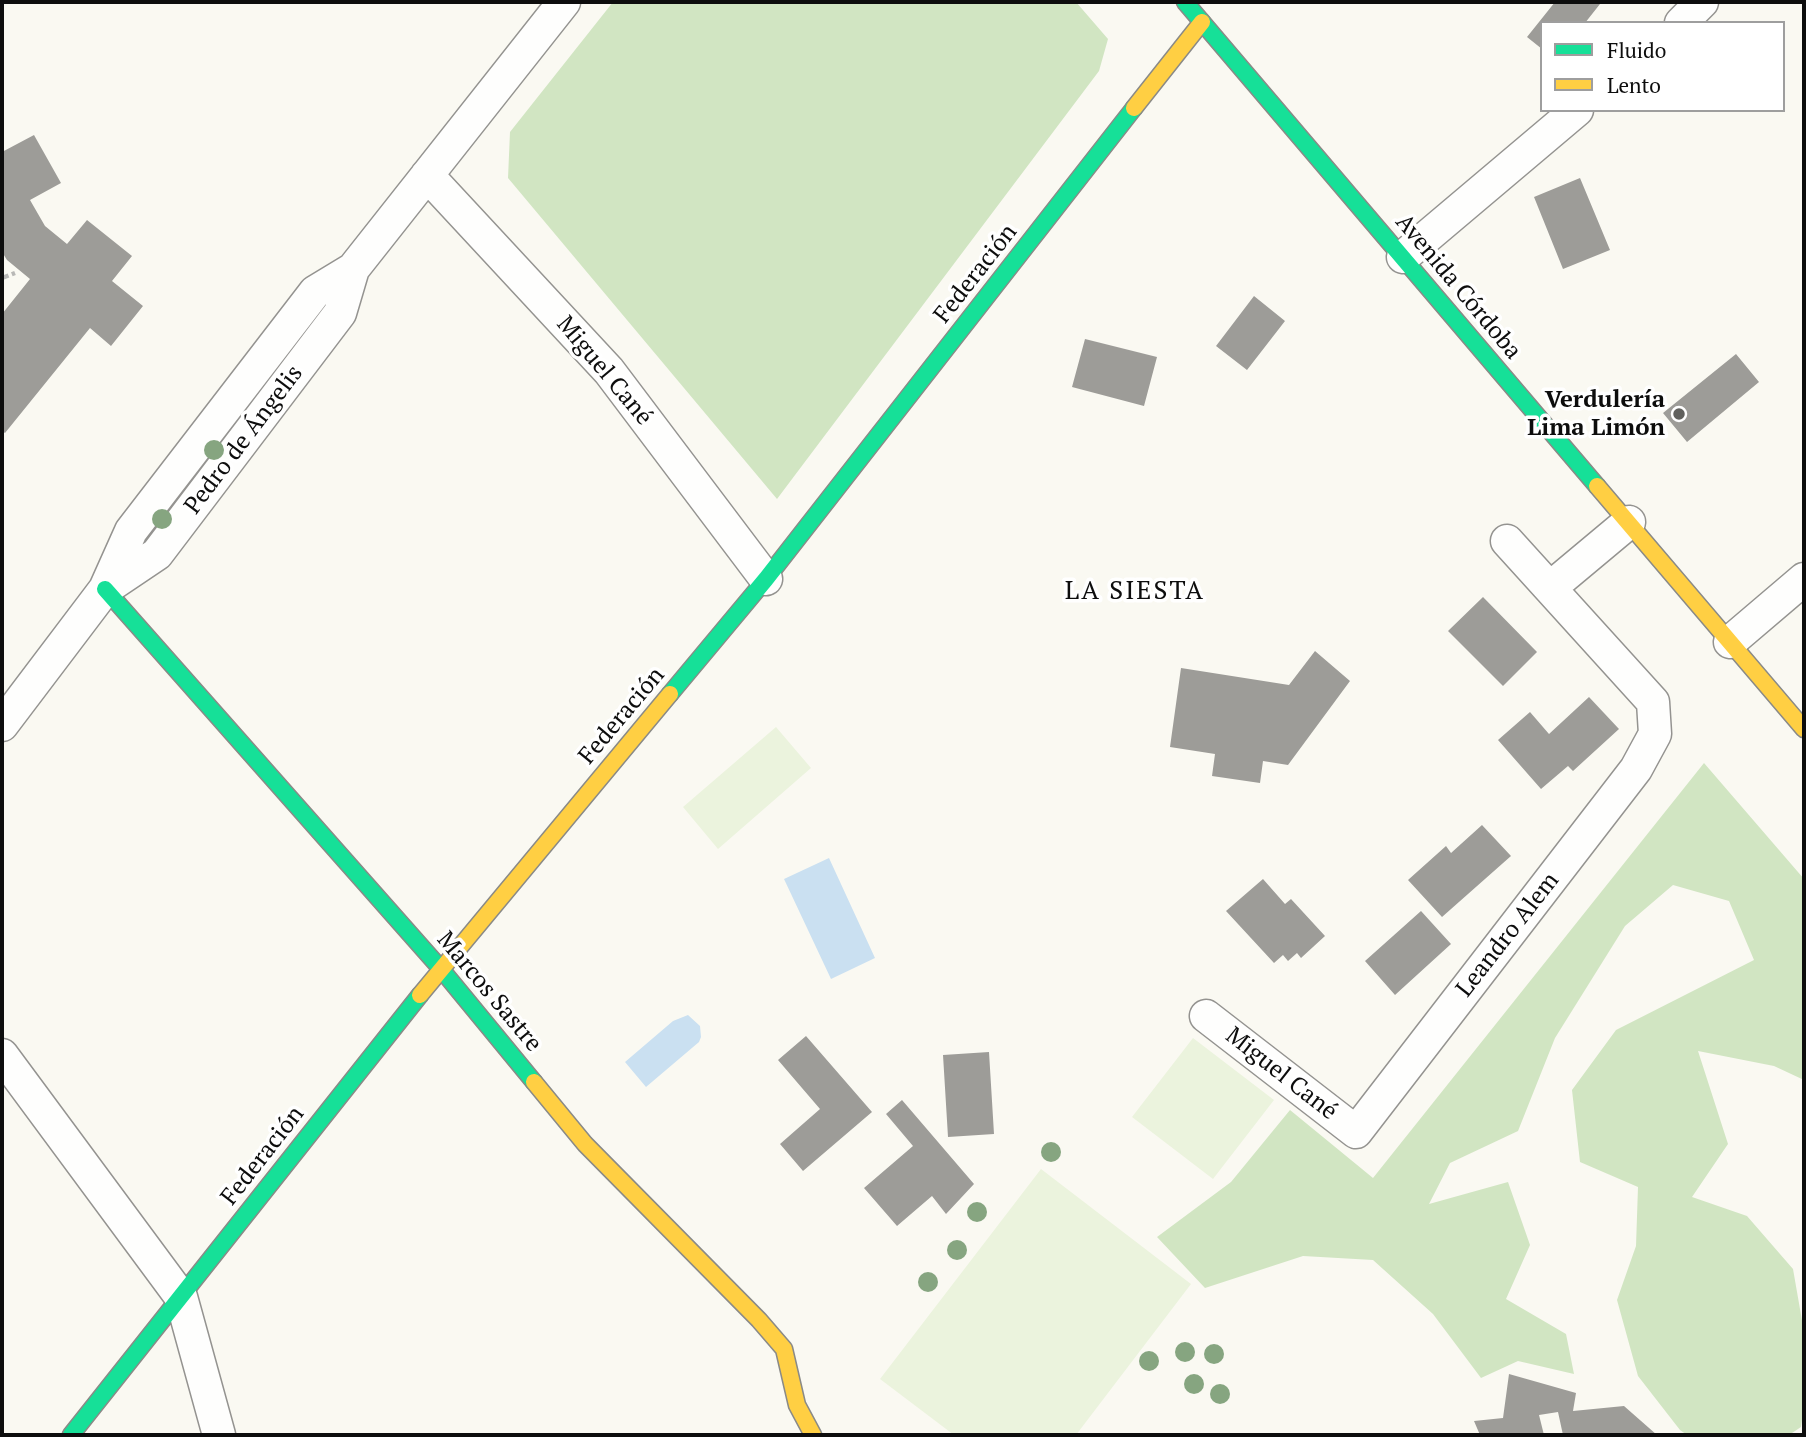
<!DOCTYPE html>
<html>
<head>
<meta charset="utf-8">
<style>
  body { margin:0 }
  #map { position:relative; width:1806px; height:1437px; overflow:hidden; background:#faf9f2; font-family:"PT Serif",serif }
  canvas { display:block }
  .frame { position:absolute; inset:0; border:4px solid #0d0d0d; pointer-events:none }
  .legend { position:absolute; left:1540px; top:21px; width:245px; height:91px; box-sizing:border-box; background:#fff; border:2px solid #9e9e9e; margin:0; padding:9px 12px; list-style:none; font-size:21px; color:#0d0d0d }
  .legend li { display:flex; align-items:center; gap:14px; height:35px }
  .legend b { width:35px; border:2px solid #9e9e9e }
</style>
</head>
<body>
<div id="map">
<canvas width="1806" height="1437"></canvas>
<div class="frame"></div>
<ul class="legend">
<li><b style="height:9px;background:#16e098"></b>Fluido</li>
<li><b style="height:9px;background:#ffcf43"></b>Lento</li>
</ul>
</div>
<script>
const ctx = document.querySelector('canvas').getContext('2d');
ctx.lineJoin = 'round';
function fill(path, color) { ctx.fillStyle = color; ctx.fill(path, 'evenodd'); }
function strokePath(path, color, width, dash) { ctx.strokeStyle = color; ctx.lineWidth = width; ctx.lineCap = dash ? 'butt' : 'round'; ctx.setLineDash(dash || []); ctx.stroke(path); }
function write(font, color, halo, rows, align = 'center') {
  ctx.font = font + ' "PT Serif",serif'; ctx.lineWidth = 7; ctx.setLineDash([]); ctx.textBaseline = 'middle'; ctx.strokeStyle = halo; ctx.fillStyle = color; for (const [text, x, y, turn = 0] of rows) {
    ctx.save(); ctx.translate(x, y); ctx.rotate((+turn || 0) * Math.PI / 180); ctx.textAlign = isNaN(turn) ? turn : align; if (halo) ctx.strokeText(text, 0, 0); ctx.fillText(text, 0, 0); ctx.restore();
  }
}
const forest = new Path2D(`
  M 613,2 L 1076,2 L 1108,39 L 1099,71 L 777,499 L 508,178 L 510,132 Z
  M 1704,763 L 1804,879 L 1804,1080 L 1774,1066 L 1698,1051 L 1728,1144 L 1692,1197 L 1747,1216 L 1793,1269 L 1804,1332 L 1804,1405 L 1801,1427 L 1789,1435 L 1687,1435 L 1680,1430 L 1638,1376 L 1617,1300 L 1636,1246 L 1638,1187 L 1580,1162 L 1572,1090 L 1616,1030 L 1754,960 L 1729,901 L 1673,885 L 1625,926 L 1555,1038 L 1518,1131 L 1450,1163 L 1429,1204 L 1508,1182 L 1530,1245 L 1506,1299 L 1566,1334 L 1574,1374 L 1518,1361 L 1481,1378 L 1433,1314 L 1373,1260 L 1303,1256 L 1205,1288 L 1157,1237 L 1231,1182 L 1290,1110 L 1373,1178 Z`);
const pitch = new Path2D(`
  M 776,727 L 811,768 L 718,849 L 683,807 Z
  M 1193,1038 L 1274,1100 L 1213,1179 L 1132,1117 Z
  M 1041,1169 L 1191,1284 L 1076,1435 L 954,1435 L 880,1379 Z`);
const water = new Path2D(`
  M 829,858 L 875,958 L 831,979 L 784,879 Z
  M 688,1015 L 700,1026 L 701,1037 L 699,1042 L 646,1087 L 625,1062 L 673,1021 Z`);
const building = new Path2D(`
  M 1555,2 L 1596,2 L 1600,4 L 1585,23 L 1542,23 L 1542,49 L 1527,37 Z
  M 34,135 L 61,183 L 30,200 L 45,226 L 67,244 L 87,220 L 132,256 L 112,281 L 143,306 L 111,346 L 90,328 L 5,433 L 2,431 L 2,314 L 30,279 L 7,260 L 2,252 L 2,152 Z
  M 1580,178 L 1610,250 L 1563,269 L 1534,197 Z
  M 1254,296 L 1285,321 L 1247,370 L 1216,346 Z
  M 1085,339 L 1157,357 L 1144,406 L 1072,387 Z
  M 1736,354 L 1759,382 L 1687,442 L 1663,413 Z
  M 1483,597 L 1537,652 L 1503,686 L 1448,631 Z
  M 1315,651 L 1350,681 L 1288,765 L 1263,761 L 1260,783 L 1212,776 L 1215,754 L 1170,747 L 1181,668 L 1289,685 Z
  M 1589,697 L 1619,729 L 1573,771 L 1568,766 L 1541,789 L 1498,740 L 1530,712 L 1549,734 Z
  M 1482,825 L 1511,856 L 1442,917 L 1408,880 L 1446,846 L 1451,853 Z
  M 1263,879 L 1285,904 L 1291,899 L 1325,936 L 1301,958 L 1297,953 L 1288,961 L 1283,955 L 1274,963 L 1226,911 Z
  M 1421,911 L 1451,944 L 1395,995 L 1365,961 Z
  M 806,1036 L 872,1112 L 803,1171 L 780,1144 L 820,1109 L 778,1060 Z
  M 989,1052 L 994,1134 L 948,1137 L 943,1055 Z
  M 902,1100 L 974,1184 L 946,1214 L 932,1196 L 897,1226 L 864,1188 L 913,1146 L 886,1114 Z
  M 1509,1374 L 1576,1393 L 1573,1411 L 1624,1406 L 1657,1435 L 1563,1435 L 1558,1412 L 1539,1415 L 1544,1435 L 1480,1435 L 1474,1421 L 1503,1418 Z`);
const path = new Path2D(`
  M 2,278 L 15,273`);
const street = new Path2D(`
  M 1681,23 L 1702,2
  M 427,175 L 609,371 L 766,579
  M 1403,257 L 1577,110
  M 1550,588 L 1629,522
  M 105,589 L 157,554 L 340,313 L 353,269
  M 1730,642 L 1804,579
  M 2,725 L 105,589 L 131,531 L 315,292 L 353,269 L 564,2
  M 1206,1016 L 1356,1132 L 1636,769 L 1655,734 L 1653,702 L 1507,541
  M 2,1055 L 181,1297 L 219,1435`);
const fast = new Path2D(`
  M 1185,2 L 1597,486
  M 105,589 L 441,969 L 534,1082
  M 670,694 L 766,579 L 1134,108
  M 71,1435 L 420,995`);
const slow = new Path2D(`
  M 1134,108 L 1202,22
  M 1597,486 L 1804,729
  M 420,995 L 670,694
  M 534,1082 L 585,1144 L 759,1320 L 784,1349 L 797,1405 L 813,1435`);
const trees = [
  [214,450],
  [162,519],
  [1051,1152],
  [977,1212],
  [957,1250],
  [928,1282],
  [1185,1352],
  [1214,1354],
  [1149,1361],
  [1194,1384],
  [1220,1394]
];
const markers = [
  [1679,414,7,"#60605d"]
];
const streetNames = [
  ["Federación",976,274,-52],
  ["Avenida Córdoba",1458,287,50],
  ["Miguel Cané",604,371,50],
  ["Pedro de Ángelis",244,440,-53],
  ["Federación",622,716,-50],
  ["Leandro Alem",1508,935,-52],
  ["Marcos Sastre",489,992,50],
  ["Miguel Cané",1281,1074,38],
  ["Federación",263,1156,-52]
];
const poiNames = [
  ["Verdulería",1665,400],
  ["Lima Limón",1665,428]
];
const neighbourhoodNames = [
  ["LA SIESTA",1135,592]
];
fill(forest, '#d1e5c2');
fill(pitch, '#ebf3dd');
fill(water, '#cae0f1');
fill(building, '#9d9c98');
strokePath(street, '#949390', 35);
strokePath(fast, '#8a8a87', 19);
strokePath(slow, '#8a8a87', 19);
strokePath(path, '#b8b8b6', 4.5, [7, 3.5]);
strokePath(street, '#fefefd', 32);
strokePath(fast, '#16e098', 16);
strokePath(slow, '#ffcf43', 16);
ctx.fillStyle = '#86a580';
for (const [x, y] of trees) { ctx.beginPath(); ctx.arc(x, y, 10, 0, 2 * Math.PI); ctx.fill(); }
for (const [x, y, r, color] of markers) { const dot = new Path2D(); dot.arc(x, y, r, 0, 2 * Math.PI); ctx.fillStyle = color; ctx.fill(dot); strokePath(dot, '#fff', 2.5); }
write('24px', '#0d0d0d', '#fff', streetNames);
write('bold 24px', '#0d0d0d', '#fff', poiNames, 'right');
ctx.letterSpacing = '2px';
write('26px', '#0d0d0d', '#fff', neighbourhoodNames);
ctx.letterSpacing = '0px';
</script>
</body>
</html>
